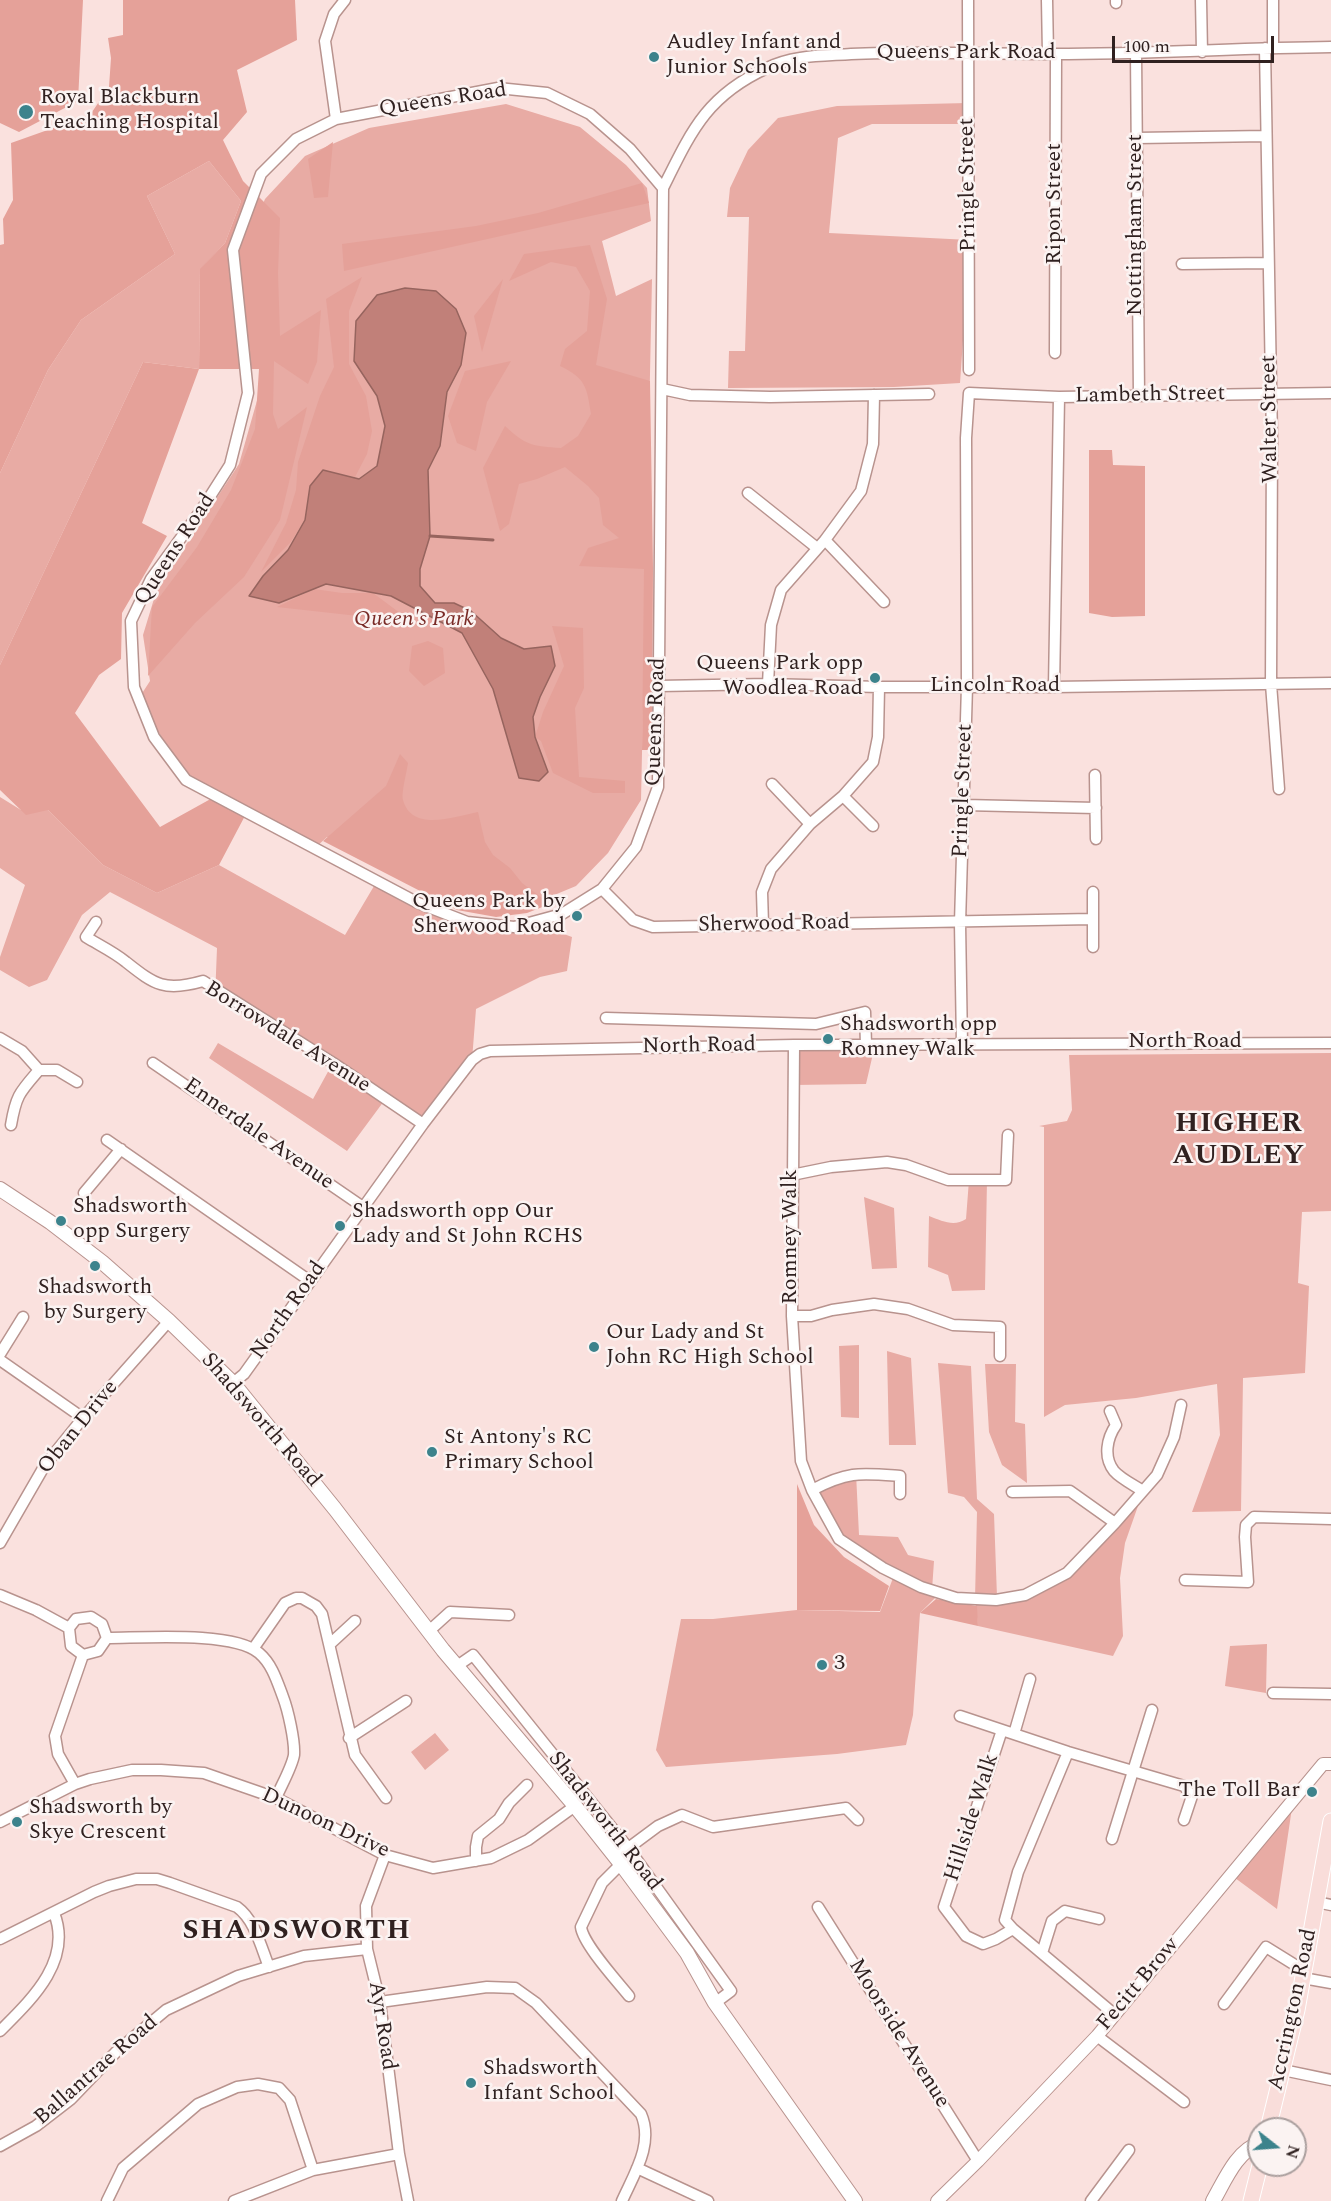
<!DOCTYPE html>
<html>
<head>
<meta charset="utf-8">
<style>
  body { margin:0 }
  #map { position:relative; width:1331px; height:2201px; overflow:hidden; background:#fae1de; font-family:Spectral,serif }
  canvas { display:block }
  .north { position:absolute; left:1247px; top:2117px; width:60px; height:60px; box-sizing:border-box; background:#fbf3f2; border:2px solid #aa9f9e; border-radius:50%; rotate:107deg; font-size:16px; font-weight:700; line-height:24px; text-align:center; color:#302120 }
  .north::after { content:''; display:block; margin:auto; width:21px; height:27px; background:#3c838c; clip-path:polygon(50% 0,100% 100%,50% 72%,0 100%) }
  .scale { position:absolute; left:1112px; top:36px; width:162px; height:27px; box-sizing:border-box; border:3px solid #302120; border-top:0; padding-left:8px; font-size:18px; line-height:21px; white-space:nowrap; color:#302120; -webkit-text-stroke:4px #fbf3f2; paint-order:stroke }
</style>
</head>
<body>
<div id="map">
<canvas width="1331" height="2201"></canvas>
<div class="north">N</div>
<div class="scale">100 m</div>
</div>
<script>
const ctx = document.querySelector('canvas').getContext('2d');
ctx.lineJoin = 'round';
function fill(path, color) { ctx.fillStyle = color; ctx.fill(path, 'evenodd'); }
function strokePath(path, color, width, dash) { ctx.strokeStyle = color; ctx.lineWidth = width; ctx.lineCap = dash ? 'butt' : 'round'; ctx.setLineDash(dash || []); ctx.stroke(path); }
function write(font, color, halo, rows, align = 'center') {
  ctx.font = font + ' Spectral,serif'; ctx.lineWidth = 5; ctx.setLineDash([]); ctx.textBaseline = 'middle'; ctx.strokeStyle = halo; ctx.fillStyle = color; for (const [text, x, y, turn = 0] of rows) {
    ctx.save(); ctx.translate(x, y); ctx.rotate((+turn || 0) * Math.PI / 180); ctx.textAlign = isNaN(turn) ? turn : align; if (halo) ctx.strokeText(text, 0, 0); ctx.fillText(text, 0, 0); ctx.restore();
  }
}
const green = new Path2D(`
  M 968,103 L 967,124 L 872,124 L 838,138 L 829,233 L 970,240 L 960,383 L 894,387 L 728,388 L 729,351 L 745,351 L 749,217 L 727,217 L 730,188 L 748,150 L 778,118 L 837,106 Z
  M 506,104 L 580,127 L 626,165 L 647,188 L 651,221 L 602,241 L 616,296 L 652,279 L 641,800 L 608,853 L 576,886 L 535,903 L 327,837 L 315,848 L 186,780 L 139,698 L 150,681 L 143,635 L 157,589 L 239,464 L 262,383 L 240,259 L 265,199 L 305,156 L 369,128 Z
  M 209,161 L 241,201 L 225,243 L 200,270 L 199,369 L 143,362 L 0,665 L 0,473 L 48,370 L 81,320 L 175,254 L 147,196 Z
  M 0,797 L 21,810 L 48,810 L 103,865 L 157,893 L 219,865 L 345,935 L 377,881 L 467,922 L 531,922 L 572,937 L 567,971 L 540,977 L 476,1009 L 472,1060 L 423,1124 L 384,1101 L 347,1151 L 209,1058 L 218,1043 L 313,1099 L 330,1068 L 215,998 L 217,948 L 110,892 L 82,915 L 47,980 L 29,987 L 0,970 L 0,957 L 25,885 L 0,868 Z
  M 794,1045 L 875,1045 L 866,1084 L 794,1085 Z
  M 1331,1053 L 1331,1211 L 1302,1212 L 1298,1283 L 1309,1286 L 1305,1373 L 1243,1378 L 1241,1511 L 1192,1512 L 1220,1435 L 1217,1384 L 1136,1398 L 1065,1405 L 1044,1417 L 1044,1127 L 1039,1126 L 1067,1121 L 1072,1110 L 1069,1055 Z
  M 969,1180 L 987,1180 L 985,1290 L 952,1291 L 948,1275 L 928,1267 L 929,1216 C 942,1221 954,1227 966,1219 Z
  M 864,1197 L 894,1208 L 897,1268 L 872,1269 Z
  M 859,1345 L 859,1418 L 841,1417 L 839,1346 Z
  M 887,1351 L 911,1358 L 916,1445 L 889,1445 Z
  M 938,1363 L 971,1366 L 977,1499 L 994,1514 L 997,1597 L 1025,1595 L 1067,1573 L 1130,1505 L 1138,1506 L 1125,1543 L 1120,1578 L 1123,1636 L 1113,1656 L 978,1626 L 975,1599 L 977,1512 L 964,1497 L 948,1493 Z
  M 985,1364 L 1016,1364 L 1015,1422 L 1025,1424 L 1027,1483 L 1002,1465 L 989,1432 Z
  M 856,1473 L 859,1535 L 898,1537 L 908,1555 L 934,1561 L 932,1590 L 940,1593 L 920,1613 L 913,1715 L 906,1745 L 837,1754 L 666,1767 L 656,1750 L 681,1619 L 713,1619 L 797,1610 L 880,1612 L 893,1578 L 839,1539 L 812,1490 Z
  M 1267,1644 L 1266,1693 L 1225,1686 L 1230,1646 Z
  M 435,1733 L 449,1750 L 425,1770 L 411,1752 Z
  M 1293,1801 L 1277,1909 L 1231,1875 Z`);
const forest = new Path2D(`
  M 0,0 L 83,0 L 78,101 L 19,132 L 0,123 Z
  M 123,0 L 295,0 L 297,40 L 237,70 L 247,112 L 223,140 L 243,181 L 280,218 L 278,273 L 280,336 L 321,310 L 317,362 L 308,384 L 274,361 L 273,414 L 278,429 L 307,407 L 280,520 L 244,577 L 195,623 L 148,676 L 152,607 L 197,547 L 231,490 L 255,429 L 259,369 L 199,369 L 142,523 L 167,536 L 122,613 L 121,659 L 99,675 L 75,713 L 160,827 L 216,796 L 247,812 L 219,865 L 157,893 L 103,865 L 48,810 L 26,815 L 0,790 L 0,665 L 143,362 L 199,369 L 200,269 L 225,243 L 241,201 L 209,161 L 147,196 L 175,254 L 81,320 L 48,370 L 0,473 L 0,245 L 4,244 L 3,219 L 13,200 L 11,143 L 90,115 L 109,87 L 111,58 L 108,38 L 123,35 Z
  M 333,142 L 328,197 L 314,198 L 308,159 Z
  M 642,183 L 649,203 L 344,271 L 342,244 L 476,226 L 538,213 Z
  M 590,245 L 607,299 L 596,365 L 650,381 L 653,568 L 652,750 L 642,750 L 644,569 L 579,566 L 588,548 L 619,538 L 603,525 L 599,498 L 588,486 L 565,467 L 537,479 L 519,484 L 509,524 L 500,531 L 483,468 L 505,426 C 526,446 533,446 561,448 L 578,436 L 591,414 C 587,388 586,378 560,366 L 565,349 L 587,331 L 590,291 L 576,267 L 551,262 L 509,281 L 524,254 Z
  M 362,277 L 349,311 L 349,364 L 366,396 L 372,431 L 367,454 L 355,477 L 323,470 L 310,486 L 305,520 L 290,543 L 261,572 L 286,523 L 296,490 L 298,462 L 320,396 L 334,367 L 326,299 Z
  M 503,279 L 482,352 L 474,316 Z
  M 511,361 L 487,402 L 476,451 L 457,443 L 448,416 L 465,371 Z
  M 1089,450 L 1112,450 L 1113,465 L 1145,466 L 1145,616 L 1112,617 L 1089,613 Z
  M 314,589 L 342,593 L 373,593 L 412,622 L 277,607 Z
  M 552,626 L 583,628 L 584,688 L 575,708 L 579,777 L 625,781 L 625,793 L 593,793 L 553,773 L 541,741 L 535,737 L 543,712 L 564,666 Z
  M 428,641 L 443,648 L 445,673 L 424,686 L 409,671 L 412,646 Z
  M 400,754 L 408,763 C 407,771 401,793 403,800 C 412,833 456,816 478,812 L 485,842 L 493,855 L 510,868 L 522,883 L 550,904 L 527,913 L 496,917 L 457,910 L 323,841 L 386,786 Z
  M 797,1484 L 814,1525 L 844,1557 L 889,1586 L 880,1611 L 797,1610 Z
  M 936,1599 L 977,1606 L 978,1626 L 920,1613 Z`);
const water = new Path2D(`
  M 405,288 L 436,291 L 456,309 L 466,333 L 461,365 L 447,392 L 440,446 L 428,470 L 430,536 L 420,569 L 420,586 L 435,603 L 454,603 L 471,611 L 501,638 L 524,649 L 551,646 L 555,666 L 540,697 L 533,717 L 535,737 L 548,772 L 539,781 L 519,778 L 493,689 L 462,633 L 391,596 L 326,584 L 279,603 L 249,596 L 263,576 L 288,550 L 305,520 L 310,486 L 323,470 L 359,479 L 377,466 L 385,426 L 377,396 L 354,361 L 356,321 L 377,295 Z`);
const stream = new Path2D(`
  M 430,536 L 493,540`);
const minor = new Path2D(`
  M 968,0 L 969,370
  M 1047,0 L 1048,54
  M 1116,0 L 1116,3
  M 1201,0 L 1202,52
  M 1273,0 L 1273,48
  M 1265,48 L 1272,440 L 1271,684 L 1279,789
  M 1136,53 L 1139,396
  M 498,88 L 547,93 L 590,114 L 630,149 L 663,188 L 658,787 L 636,847 L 602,889 L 562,914 L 514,927 L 467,922 L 418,903 L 186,780 L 154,737 L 134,687 L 131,621 L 151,579 L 202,509 L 230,465 L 248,393 L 233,250 L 261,174 L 296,139 L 336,119 Z
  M 336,119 L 325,41 L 334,14 L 345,0
  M 1137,138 L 1266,136
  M 663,188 C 691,132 706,96 767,68 C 793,55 822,56 851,54 C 919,51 987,54 1055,54 C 1147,54 1239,48 1331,47
  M 1182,264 L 1268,263
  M 1055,353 L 1056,54
  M 662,389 L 690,395 L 770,397 L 929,394
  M 748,493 L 817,548
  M 825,540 L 884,602
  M 768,684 L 771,625 L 781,590 L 825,540 L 861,491 L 873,444 L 874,395
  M 659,686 L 768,684 L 879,687 L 1054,687 L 1331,683
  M 1054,687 L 1059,397
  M 1095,775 L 1096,839
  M 772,784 L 810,824
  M 843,796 L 873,826
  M 964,805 L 1096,808
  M 602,889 L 633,920 L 653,927 L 1092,919
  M 1093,892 L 1093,947
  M 96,922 L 86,937 C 99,945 114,952 126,962 C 155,985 165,992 203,981 L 333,1063 L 423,1124
  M 763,925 L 762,892 L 771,869 L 810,824 L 843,796 L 873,762 L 878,737 L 879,687
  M 606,1018 L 816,1024 L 865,1012 L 866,1045
  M 0,1038 L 22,1051 L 39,1070 L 57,1070 L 77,1082
  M 794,1045 L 792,1316 L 801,1461 L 812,1490 L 839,1539 L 883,1568 L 921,1587 L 956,1598 L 996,1600 L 1025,1595 L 1067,1573 L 1115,1523 L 1157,1475 L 1174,1437 L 1181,1405
  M 962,1045 L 960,923 L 967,686 L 966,438 L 969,393 L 1059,397 L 1331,393
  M 153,1063 L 363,1207
  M 11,1125 C 16,1095 20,1092 39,1070
  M 107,1140 L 310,1281
  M 792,1175 L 831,1167 L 887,1162 L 906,1165 L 948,1180 L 1006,1180 L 1008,1135
  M 84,1193 L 121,1149
  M 792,1316 L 811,1316 L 832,1310 L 874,1304 L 908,1309 L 953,1325 L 1000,1327 L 1000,1356
  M 0,1354 L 23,1317
  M 0,1360 L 83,1418
  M 233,1383 L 244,1374 L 423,1124 L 472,1060 L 480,1054 L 490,1051 L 794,1045 L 1331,1043
  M 1110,1411 L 1116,1425 C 1107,1438 1103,1457 1114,1471 C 1121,1479 1134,1485 1143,1491
  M 812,1490 C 848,1471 860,1473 900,1476 L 900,1494
  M 1012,1492 L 1070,1491 L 1115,1523
  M 0,1543 L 45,1465 L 83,1418 L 169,1321
  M 1185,1580 L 1248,1582 L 1245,1537 L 1246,1525 L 1254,1517 L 1331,1519
  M 0,1595 L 36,1610 L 69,1628
  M 91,1617 L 102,1624 L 107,1638 L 98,1651 L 83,1655 L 71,1646 L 69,1628 L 76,1619 Z
  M 429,1631 L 450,1612 L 509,1615
  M 107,1638 C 143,1638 233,1631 259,1653 C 272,1664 277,1681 283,1697 C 288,1710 295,1741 294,1755 C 292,1767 281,1786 276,1798
  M 330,1644 L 355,1621
  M 253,1649 L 285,1603 L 296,1598 L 302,1598 L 316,1606 L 322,1614 L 355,1755 L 386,1798
  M 457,1666 L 473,1655 L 629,1849 L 731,1991 L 715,2003
  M 1273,1693 L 1331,1694
  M 960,1716 L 1068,1752 L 1184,1786 L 1192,1796 L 1184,1820
  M 1002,1730 L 944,1907 L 966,1936 L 983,1944 L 996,1939 L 1013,1929 L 1114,2014
  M 1014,1734 L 1030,1679
  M 349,1738 L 406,1701
  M 75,1784 L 58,1754 L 55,1736 L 83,1655
  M 0,1822 L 75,1784 L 90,1779 L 132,1770 L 161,1770 L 204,1773 L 276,1798 L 385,1855 L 433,1868 L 491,1858 L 528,1840 L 575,1806
  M 1112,1839 L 1152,1710
  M 623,1852 L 658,1826 L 682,1815 L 713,1827 L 846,1808 L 858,1820
  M 385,1855 L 366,1906 L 367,1949 L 380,2002 L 399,2154 L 408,2201
  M 476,1861 L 476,1847 L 478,1836 L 499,1819 L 509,1803 L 527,1785
  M 621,1864 L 602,1883 L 581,1927 C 583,1944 617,1981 629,1996
  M 1316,1902 L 1331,1905
  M 818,1907 L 978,2161
  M 1013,1929 L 1005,1920 L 1018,1872 L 1068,1752
  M 0,1939 L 94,1892 L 109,1886 L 136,1879 L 157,1879 L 170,1883 L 237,1907 C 255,1920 261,1947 269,1967
  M 1042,1953 L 1052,1921 L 1065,1911 L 1099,1919
  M 1303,1978 L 1331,1983
  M 380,2002 L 487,1987 L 515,1988 L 536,2003 L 641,2114 C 654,2144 634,2174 622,2201
  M 1224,2004 L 1266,1947 L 1295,1965 L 1305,1968
  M 0,2031 C 31,2000 73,1961 54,1913
  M 1097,2036 L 1184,2102
  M 1283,2070 L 1331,2080
  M 0,2146 L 36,2126 L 71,2099 L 117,2051 L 166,2010 L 238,1976 L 304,1956 L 367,1949
  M 637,2168 L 708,2201
  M 107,2201 L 123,2168 L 198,2104 L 237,2087 L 258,2084 L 279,2088 L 290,2100 L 313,2170
  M 234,2201 L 313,2170 L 399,2154
  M 1091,2201 L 1129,2150`);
const tertiary = new Path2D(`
  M 937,2201 L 978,2161 L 1097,2036 L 1323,1764 L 1331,1764`);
const secondary = new Path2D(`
  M 0,1189 L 50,1222 L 102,1262 L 169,1321 L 233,1383 L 335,1509 L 443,1650 L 575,1806 L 621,1864 L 687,1953 L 715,2003 L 855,2201
  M 1213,2201 C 1224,2182 1237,2150 1259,2144`);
const primary = new Path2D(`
  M 1268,2129 L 1297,2010 L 1331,1821
  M 1251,2201 L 1260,2165`);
const markers = [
  [654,57,6,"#3c838c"],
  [26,112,8,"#3c838c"],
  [875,678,6,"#3c838c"],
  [577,916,6,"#3c838c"],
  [828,1039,6,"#3c838c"],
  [61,1221,6,"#3c838c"],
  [340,1226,6,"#3c838c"],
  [95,1266,6,"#3c838c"],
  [594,1347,6,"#3c838c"],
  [432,1452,6,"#3c838c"],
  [822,1665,6,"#3c838c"],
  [1312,1792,6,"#3c838c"],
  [17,1822,6,"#3c838c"],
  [471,2083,6,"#3c838c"]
];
const poiNames = [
  ["Audley Infant and",666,44],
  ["Junior Schools",666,69],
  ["Royal Blackburn",40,99],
  ["Teaching Hospital",40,124],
  ["Queens Park opp",863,665,"right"],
  ["Woodlea Road",863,690,"right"],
  ["Queens Park by",565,903,"right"],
  ["Sherwood Road",565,928,"right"],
  ["Shadsworth opp",840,1026],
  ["Romney Walk",840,1051],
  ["Shadsworth",73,1208],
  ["opp Surgery",73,1233],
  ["Shadsworth opp Our",352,1213],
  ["Lady and St John RCHS",352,1238],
  ["Shadsworth",95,1289,"center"],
  ["by Surgery",95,1314,"center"],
  ["Our Lady and St",606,1334],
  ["John RC High School",606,1359],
  ["St Antony's RC",444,1439],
  ["Primary School",444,1464],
  ["3",834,1665],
  ["The Toll Bar",1300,1792,"right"],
  ["Shadsworth by",29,1809],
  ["Skye Crescent",29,1834],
  ["Shadsworth",483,2070],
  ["Infant School",483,2095]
];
const streetNames = [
  ["Queens Park Road",966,54],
  ["Queens Road",443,101,-9],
  ["Pringle Street",969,185,-91],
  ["Ripon Street",1056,204,-90],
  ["Nottingham Street",1137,225,-90],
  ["Lambeth Street",1150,396,-1],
  ["Walter Street",1271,419,-91],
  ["Queens Road",176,550,-57],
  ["Lincoln Road",995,687],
  ["Queens Road",657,722,-88],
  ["Pringle Street",964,791,-88],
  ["Sherwood Road",774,925,-1],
  ["Borrowdale Avenue",287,1038,32],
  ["North Road",1185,1043],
  ["North Road",699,1047,-1],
  ["Ennerdale Avenue",258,1135,35],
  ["Romney Walk",792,1237,-90],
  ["North Road",289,1311,-55],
  ["Shadsworth Road",260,1421,49],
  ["Oban Drive",79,1428,-51],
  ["Hillside Walk",973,1818,-72],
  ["Shadsworth Road",604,1822,52],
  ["Dunoon Drive",325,1824,25],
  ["Fecitt Brow",1139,1985,-50],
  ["Accrington Road",1294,2010,-78],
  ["Ayr Road",381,2026,81],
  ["Moorside Avenue",898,2034,58],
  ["Ballantrae Road",97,2071,-41]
];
const parkNames = [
  ["Queen's Park",414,621]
];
const districtNames = [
  ["HIGHER",1239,1126],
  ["AUDLEY",1239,1158],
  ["SHADSWORTH",297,1933]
];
fill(green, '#e8aba4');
fill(forest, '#e5a199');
fill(water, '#c18079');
strokePath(water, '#96645e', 1.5);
strokePath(stream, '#96645e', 3);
strokePath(minor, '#b8938e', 13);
strokePath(tertiary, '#b8938e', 14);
strokePath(secondary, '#b8938e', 16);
strokePath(primary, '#fff', 17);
strokePath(minor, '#fff', 10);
strokePath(tertiary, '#fff', 12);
strokePath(secondary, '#fff', 14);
strokePath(primary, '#f9ddda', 15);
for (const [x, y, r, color] of markers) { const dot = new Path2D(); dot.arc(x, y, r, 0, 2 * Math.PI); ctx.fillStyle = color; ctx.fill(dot); strokePath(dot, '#fbf3f2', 2); }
write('22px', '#302120', '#fbf3f2', poiNames, 'left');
write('22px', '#302120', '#fbf3f2', streetNames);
write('italic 22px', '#792a26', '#fbf3f2', parkNames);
ctx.letterSpacing = '1.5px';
write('bold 28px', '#302120', '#fbf3f2', districtNames);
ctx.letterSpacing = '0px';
</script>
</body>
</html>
